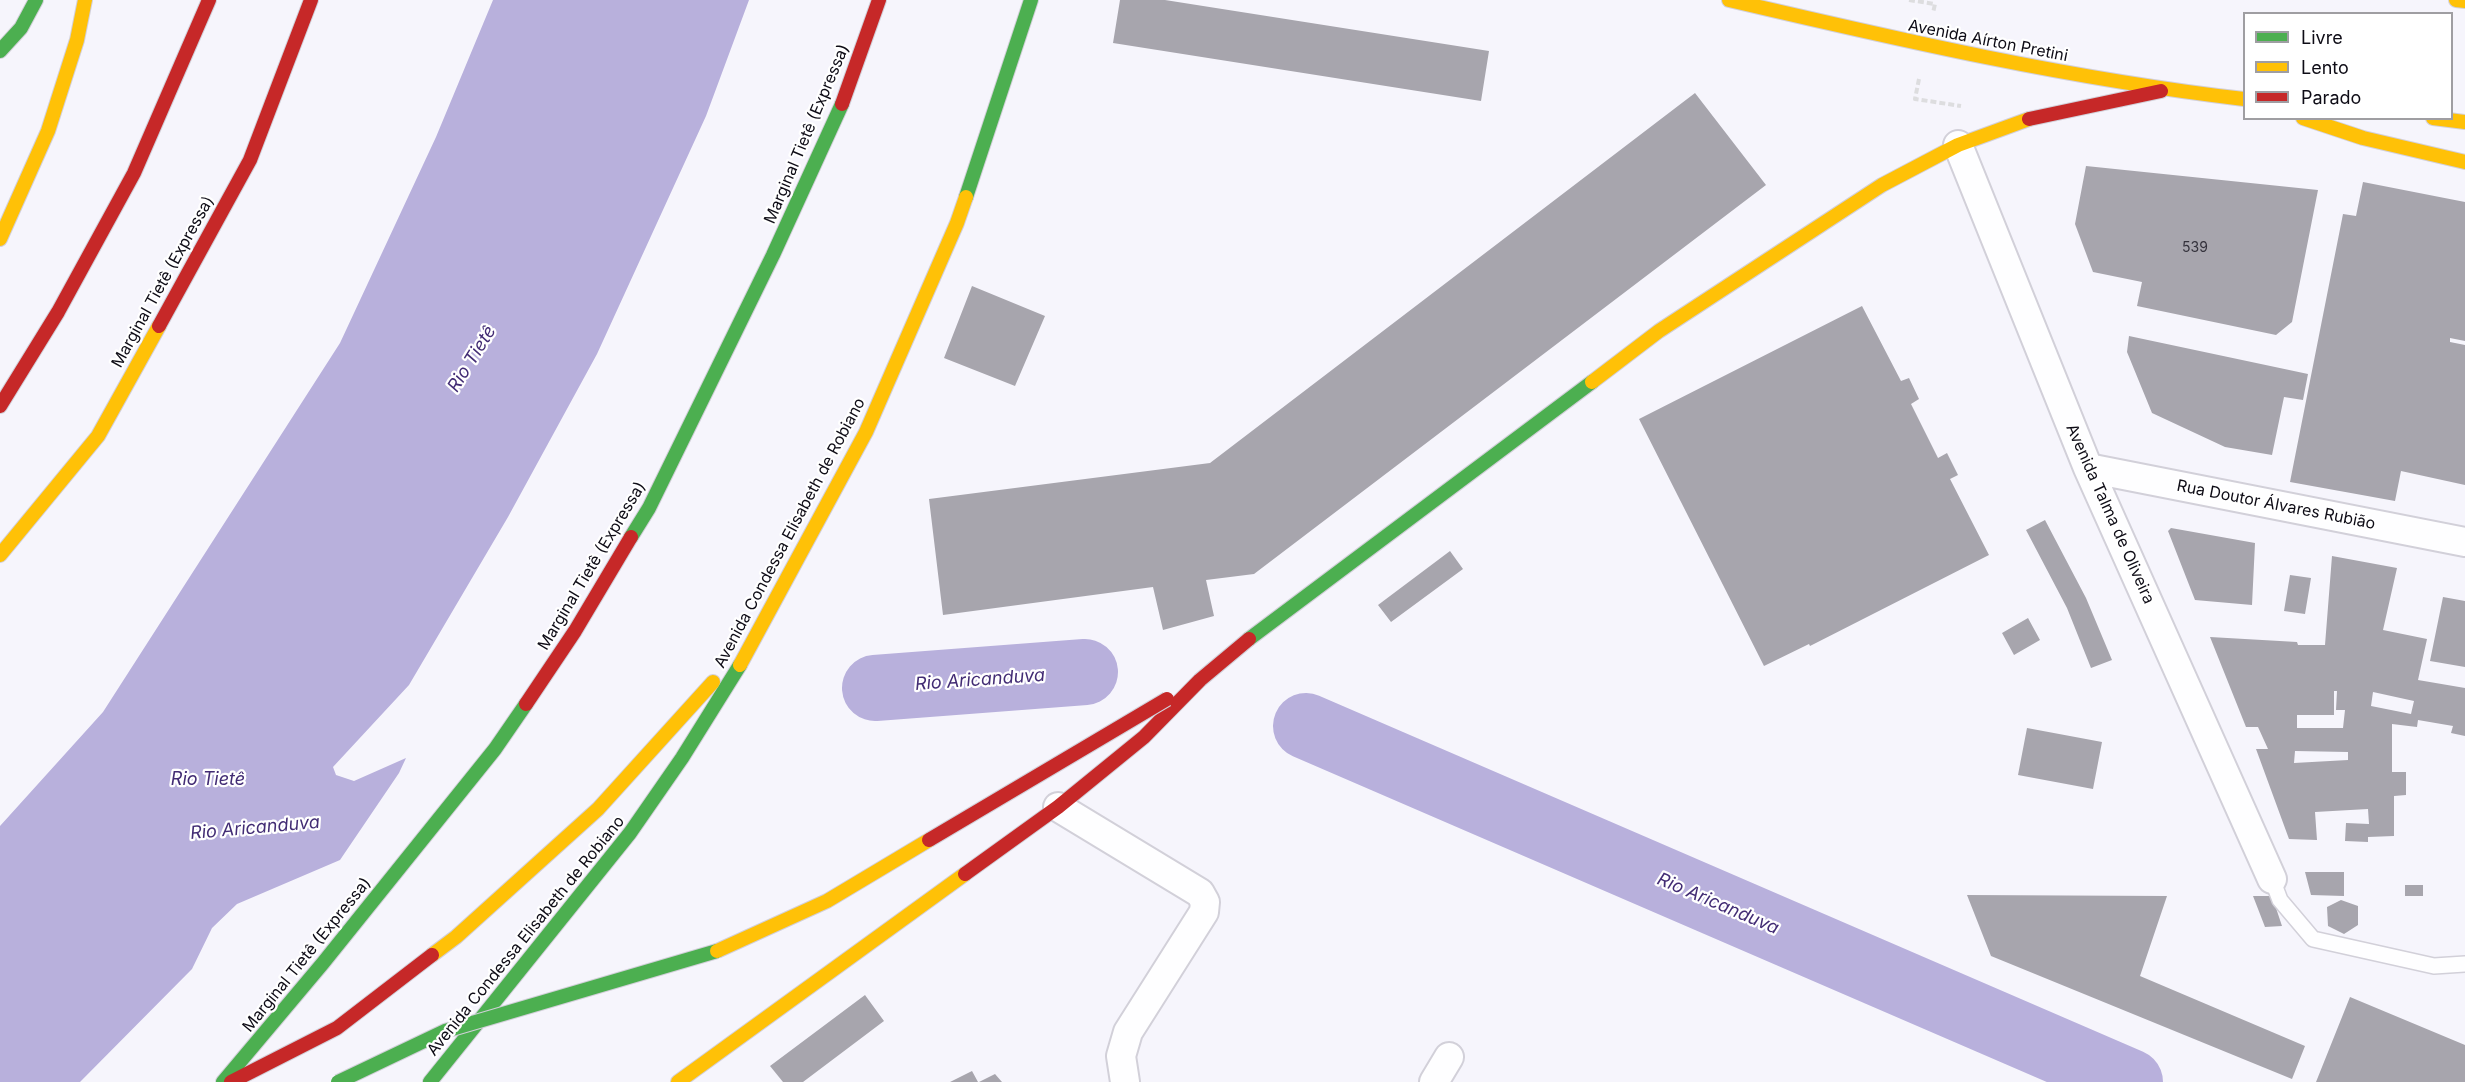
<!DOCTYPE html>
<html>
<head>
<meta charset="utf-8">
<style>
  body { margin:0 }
  #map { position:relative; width:2465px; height:1082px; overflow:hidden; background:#f6f5fc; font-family:Inter,sans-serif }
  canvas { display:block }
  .legend { position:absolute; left:2243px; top:12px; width:210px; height:108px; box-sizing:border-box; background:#fff; border:2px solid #9f9ea2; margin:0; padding:8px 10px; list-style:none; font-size:18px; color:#0e0c16 }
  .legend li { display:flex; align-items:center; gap:12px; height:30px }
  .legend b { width:30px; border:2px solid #9f9ea2 }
</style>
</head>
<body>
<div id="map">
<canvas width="2465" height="1082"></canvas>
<ul class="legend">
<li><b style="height:8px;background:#4caf50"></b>Livre</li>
<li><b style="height:8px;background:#ffc107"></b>Lento</li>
<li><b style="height:8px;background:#c62828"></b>Parado</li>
</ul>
</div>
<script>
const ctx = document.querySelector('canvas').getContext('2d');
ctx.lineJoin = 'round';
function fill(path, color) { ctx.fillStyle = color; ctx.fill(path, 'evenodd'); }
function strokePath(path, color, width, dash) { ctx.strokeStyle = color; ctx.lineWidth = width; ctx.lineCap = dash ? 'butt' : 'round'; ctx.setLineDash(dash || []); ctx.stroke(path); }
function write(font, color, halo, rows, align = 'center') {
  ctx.font = font + ' Inter,sans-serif'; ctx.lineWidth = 4.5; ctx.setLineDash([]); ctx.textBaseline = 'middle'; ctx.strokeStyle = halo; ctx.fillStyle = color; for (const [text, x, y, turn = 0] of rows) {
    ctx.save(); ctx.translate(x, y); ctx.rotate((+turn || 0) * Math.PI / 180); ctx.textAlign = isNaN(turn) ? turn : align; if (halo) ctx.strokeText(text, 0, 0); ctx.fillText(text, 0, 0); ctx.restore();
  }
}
const water = new Path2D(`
  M 493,0 L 749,0 L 706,116 L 597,354 L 508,517 L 409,685 L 333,767 L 336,775 L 354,781 L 406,758 L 399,773 L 340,860 L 237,904 L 212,928 L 192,969 L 80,1082 L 0,1082 L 0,826 L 103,712 L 340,343 L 436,137 Z`);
const river = new Path2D(`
  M 875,688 L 1085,672
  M 1306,726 L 2130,1082`);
const building = new Path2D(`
  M 1120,0 L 1165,0 L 1489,51 L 1481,101 L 1113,43 Z
  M 1695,93 L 1766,185 L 1254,574 L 1206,580 L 1214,616 L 1163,630 L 1153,587 L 943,615 L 929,499 L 1210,463 Z
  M 2086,166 L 2318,190 L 2292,322 L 2276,335 L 2137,306 L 2142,282 L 2093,272 L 2075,224 Z
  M 2363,182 L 2465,202 L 2465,341 L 2450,338 L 2450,342 L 2465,345 L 2465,485 L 2401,471 L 2395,501 L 2290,482 L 2343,214 L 2356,216 Z
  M 972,286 L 1045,316 L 1015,386 L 944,358 Z
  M 1862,306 L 1901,381 L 1909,378 L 1919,399 L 1911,404 L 1938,458 L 1947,453 L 1958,475 L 1950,479 L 1989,555 L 1810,646 L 1809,644 L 1764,666 L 1639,419 Z
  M 2129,336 L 2308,374 L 2303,400 L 2284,397 L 2272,455 L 2225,447 L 2152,413 L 2127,352 Z
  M 2045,520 L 2086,598 L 2112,660 L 2091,668 L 2067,608 L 2026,530 Z
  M 2171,528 L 2255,543 L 2252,605 L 2195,600 L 2168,531 Z
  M 1450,551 L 1463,569 L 1391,622 L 1378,605 Z
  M 2332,556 L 2397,568 L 2383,630 L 2427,639 L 2418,680 L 2465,688 L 2465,736 L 2451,733 L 2453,726 L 2418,720 L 2417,727 L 2392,724 L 2392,772 L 2406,772 L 2406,795 L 2394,796 L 2394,836 L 2368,837 L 2368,842 L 2345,841 L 2346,823 L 2369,824 L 2368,809 L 2315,812 L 2317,840 L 2289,839 L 2256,749 L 2268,749 L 2258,727 L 2246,727 L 2210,637 L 2297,642 L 2298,645 L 2325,645 ZM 2334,691 L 2337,691 L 2336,710 L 2345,710 L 2343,728 L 2297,728 L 2297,715 L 2334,715 ZM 2373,692 L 2414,701 L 2411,714 L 2371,706 ZM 2295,751 L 2348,752 L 2348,760 L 2294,763 Z
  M 2290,575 L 2311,578 L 2305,614 L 2284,611 Z
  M 2443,597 L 2465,601 L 2465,667 L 2430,661 Z
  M 2028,618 L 2040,640 L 2014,655 L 2002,633 Z
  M 2027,728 L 2102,742 L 2093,789 L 2018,775 Z
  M 2305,872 L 2344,872 L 2344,896 L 2311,895 Z
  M 2405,885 L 2423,885 L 2423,896 L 2405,896 Z
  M 1967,895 L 2167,896 L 2140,976 L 2305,1046 L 2292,1079 L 1991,956 Z
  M 2253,896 L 2272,896 L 2282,926 L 2265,927 Z
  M 2341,900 L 2358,906 L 2358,925 L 2344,934 L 2328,926 L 2327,907 Z
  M 865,995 L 884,1021 L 803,1082 L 783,1082 L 770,1066 Z
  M 2350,997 L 2465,1045 L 2465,1082 L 2316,1082 Z
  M 972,1071 L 978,1082 L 950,1082 Z
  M 995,1074 L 1002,1082 L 979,1082 Z`);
const path = new Path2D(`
  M 1909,0 L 1935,4 L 1933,13
  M 1919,79 L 1915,99 L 1961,106`);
const lane = new Path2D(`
  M 2272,879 L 2280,900 L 2313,939 L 2434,966 L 2465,964`);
const street = new Path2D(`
  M 1958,145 L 2088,468 L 2272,879
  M 2088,468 L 2465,542
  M 1058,807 L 1200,893 L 1205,902 L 1204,912 L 1128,1032 L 1121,1056 L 1125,1082
  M 1434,1082 L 1449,1057`);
const fast = new Path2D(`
  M 0,51 L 21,28 L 36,0
  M 966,197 L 1031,0
  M 631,537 L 649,508 L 773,255 L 842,104
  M 1249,639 L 1592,382
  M 223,1082 L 323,963 L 495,749 L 526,704
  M 430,1082 L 630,833 L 682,758 L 740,665`);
const slow = new Path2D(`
  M 1729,0 C 1900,40 2070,79 2244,99
  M 2456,0 L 2465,1
  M 2303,118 L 2363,138 L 2465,162
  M 2433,118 L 2465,122
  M 0,239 L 48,131 L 77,40 L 85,0
  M 1592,382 L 1659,331 L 1882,185 L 1958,145 L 2029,119
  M 0,555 L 98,436 L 159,326
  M 740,665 L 866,432 L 957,223 L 966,197
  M 432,955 L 456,937 L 598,809 L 713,682
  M 678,1082 L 965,874`);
const jam = new Path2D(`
  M 842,104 L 879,0
  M 2029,119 L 2161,91
  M 159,326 L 250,160 L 311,0
  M 0,406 L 58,312 L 134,173 L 209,0
  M 526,704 L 575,631 L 631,537
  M 965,874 L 1058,807 L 1144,737 L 1200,680 L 1249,639
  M 231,1082 L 337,1028 L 432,955`);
const fastBridge = new Path2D(`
  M 338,1082 L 445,1031 L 717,951`);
const slowBridge = new Path2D(`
  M 717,951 L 827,901 L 929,840`);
const jamBridge = new Path2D(`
  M 929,840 L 1167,699`);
const numberNames = [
  ["539",2195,248]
];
const streetNames = [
  ["Avenida Aírton Pretini",1988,41,11],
  ["Marginal Tietê (Expressa)",807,134,-67],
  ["Marginal Tietê (Expressa)",163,282,-61],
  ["Rua Doutor Álvares Rubião",2276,505,11],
  ["Avenida Talma de Oliveira",2110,514,66],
  ["Avenida Condessa Elisabeth de Robiano",790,533,-62],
  ["Marginal Tietê (Expressa)",592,566,-59],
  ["Avenida Condessa Elisabeth de Robiano",526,936,-51],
  ["Marginal Tietê (Expressa)",307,955,-51]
];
const waterNames = [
  ["Rio Tietê",472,359,-58],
  ["Rio Aricanduva",980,680,-4],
  ["Rio Tietê",208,780],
  ["Rio Aricanduva",255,828,-5],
  ["Rio Aricanduva",1718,904,23]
];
fill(water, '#b8b0dc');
strokePath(river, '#b8b0dc', 66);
fill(building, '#a7a5ad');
strokePath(lane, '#d2d0d9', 18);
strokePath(street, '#d2d0d9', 32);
strokePath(fast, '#d2d0d9', 16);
strokePath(slow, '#d2d0d9', 16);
strokePath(jam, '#d2d0d9', 16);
strokePath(path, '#dddddf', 4, [6, 3]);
strokePath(lane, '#fefeff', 15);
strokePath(street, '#fefeff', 28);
strokePath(fast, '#4caf50', 14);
strokePath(slow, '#ffc107', 14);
strokePath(jam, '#c62828', 14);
strokePath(fastBridge, '#d2d0d9', 16, []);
strokePath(slowBridge, '#d2d0d9', 16, []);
strokePath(jamBridge, '#d2d0d9', 16, []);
strokePath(fastBridge, '#4caf50', 14);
strokePath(slowBridge, '#ffc107', 14);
strokePath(jamBridge, '#c62828', 14);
write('14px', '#34323c', null, numberNames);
write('16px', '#0e0c16', '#fff', streetNames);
write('italic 18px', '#422c74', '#fff', waterNames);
</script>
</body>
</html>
